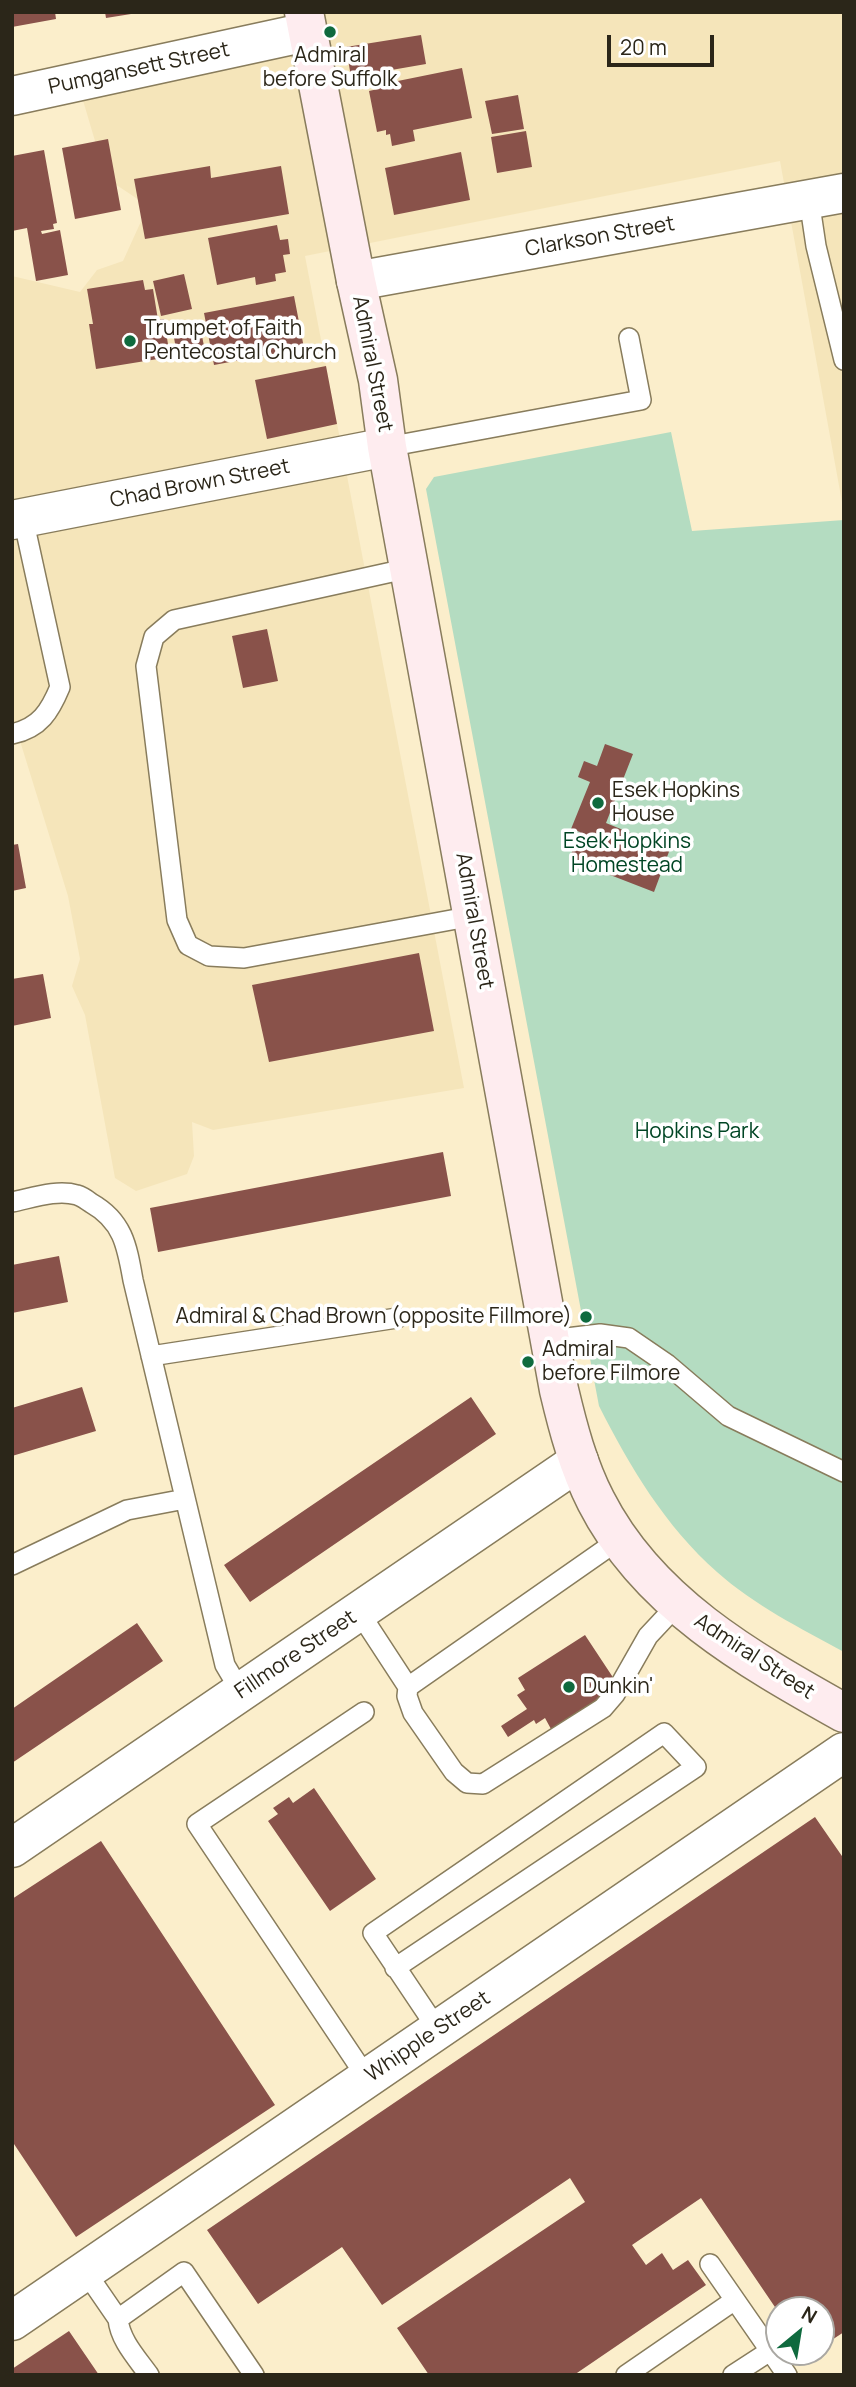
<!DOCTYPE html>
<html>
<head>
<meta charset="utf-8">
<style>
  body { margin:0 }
  #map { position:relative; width:856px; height:2387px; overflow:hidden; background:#fbeecb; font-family:Manrope,sans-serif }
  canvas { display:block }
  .frame { position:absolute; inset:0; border:14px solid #2b2619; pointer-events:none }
  .north { position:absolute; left:765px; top:2296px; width:70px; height:70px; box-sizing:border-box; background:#fff; border:2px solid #aaa8a3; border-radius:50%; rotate:30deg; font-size:19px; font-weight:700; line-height:28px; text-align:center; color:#2b2619 }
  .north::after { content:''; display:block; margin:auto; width:24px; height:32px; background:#0f6a3e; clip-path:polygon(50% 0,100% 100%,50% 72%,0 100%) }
  .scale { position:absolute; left:607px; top:35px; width:107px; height:32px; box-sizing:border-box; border:4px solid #2b2619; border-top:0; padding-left:9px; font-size:21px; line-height:24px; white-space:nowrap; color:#2b2619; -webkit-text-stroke:5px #fff; paint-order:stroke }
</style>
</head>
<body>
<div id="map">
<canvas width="856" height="2387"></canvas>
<div class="frame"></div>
<div class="north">N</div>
<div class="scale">20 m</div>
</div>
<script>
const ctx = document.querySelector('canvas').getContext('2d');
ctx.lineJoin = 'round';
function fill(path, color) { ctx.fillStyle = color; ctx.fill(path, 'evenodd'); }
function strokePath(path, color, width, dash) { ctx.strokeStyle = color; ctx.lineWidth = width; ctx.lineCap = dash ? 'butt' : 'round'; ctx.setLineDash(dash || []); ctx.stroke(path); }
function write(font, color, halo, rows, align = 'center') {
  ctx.font = font + ' Manrope,sans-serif'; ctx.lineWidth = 7; ctx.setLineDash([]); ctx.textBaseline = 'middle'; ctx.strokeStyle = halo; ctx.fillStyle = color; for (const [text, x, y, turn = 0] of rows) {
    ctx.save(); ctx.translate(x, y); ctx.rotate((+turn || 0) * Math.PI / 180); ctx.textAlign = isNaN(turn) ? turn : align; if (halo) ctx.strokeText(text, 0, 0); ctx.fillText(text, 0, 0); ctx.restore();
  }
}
const built = new Path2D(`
  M 296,12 L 844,12 L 844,513 L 780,161 L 305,256 L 464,1088 L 213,1130 L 192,1122 L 194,1156 L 187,1174 L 136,1191 L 115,1178 L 85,1015 L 72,986 L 80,959 L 68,896 L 12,715 L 12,276 L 80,292 L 97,270 L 123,261 L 148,206 L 106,178 L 82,97 L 292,49 Z`);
const green = new Path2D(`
  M 671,432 L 692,531 L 844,520 L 844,1652 C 800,1628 754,1605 717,1572 C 665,1526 630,1467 599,1406 L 426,489 L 434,477 Z`);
const building = new Path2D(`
  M 12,12 L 55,12 L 56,19 L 12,27 Z
  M 105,12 L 131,12 L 131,14 L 106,18 Z
  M 421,35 L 426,64 L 351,77 L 346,47 Z
  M 462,68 L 472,118 L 413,130 L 415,141 L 392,146 L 390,134 L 386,135 L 386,130 L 377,132 L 369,91 L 378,89 L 378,85 Z
  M 518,95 L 524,129 L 492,134 L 485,101 Z
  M 526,131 L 532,167 L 497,173 L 491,137 Z
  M 108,139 L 121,210 L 75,219 L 62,148 Z
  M 44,150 L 57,223 L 53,224 L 54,229 L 41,231 L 42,234 L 60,230 L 68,275 L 36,281 L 27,228 L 12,231 L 12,156 Z
  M 461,152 L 470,200 L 394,215 L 385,168 Z
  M 210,166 L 211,178 L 281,166 L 289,214 L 145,239 L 134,179 Z
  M 277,225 L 280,240 L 288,239 L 290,254 L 283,255 L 286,272 L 275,274 L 276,281 L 256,285 L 255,277 L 217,285 L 208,238 Z
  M 184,274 L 192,309 L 161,316 L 153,281 Z
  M 143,280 L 145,290 L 153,289 L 158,320 L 164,319 L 170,357 L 96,369 L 89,324 L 93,324 L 87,289 Z
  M 294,296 L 304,348 L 214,365 L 204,313 Z
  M 199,321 L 205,351 L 177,355 L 172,326 Z
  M 326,366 L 337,424 L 267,439 L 255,380 Z
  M 267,629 L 278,681 L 243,688 L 232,636 Z
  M 605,744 L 633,754 L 606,823 L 670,849 L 654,892 L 569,859 L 580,832 L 571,829 L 590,782 L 578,777 L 584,761 L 597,766 Z
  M 18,844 L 26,888 L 12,891 L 12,845 Z
  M 419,953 L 434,1031 L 269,1062 L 252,985 Z
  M 43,974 L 51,1018 L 12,1026 L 12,979 Z
  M 443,1152 L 451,1196 L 158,1252 L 150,1208 Z
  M 59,1256 L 68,1302 L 12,1313 L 12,1265 Z
  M 82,1387 L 96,1431 L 12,1456 L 12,1408 Z
  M 471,1397 L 496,1434 L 250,1602 L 224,1565 Z
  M 137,1623 L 163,1661 L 12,1763 L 12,1709 Z
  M 585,1635 L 618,1685 L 598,1698 L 600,1701 L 575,1718 L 573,1715 L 551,1729 L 545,1718 L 536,1724 L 534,1720 L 508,1737 L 501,1726 L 527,1709 L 517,1695 L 525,1690 L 518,1678 Z
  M 314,1788 L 376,1879 L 330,1911 L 268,1821 L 278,1814 L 273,1808 L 289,1797 L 293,1803 Z
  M 815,1817 L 844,1859 L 844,2332 L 821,2347 L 821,2310 L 779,2310 L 779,2313 L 701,2198 L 632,2245 L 646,2265 L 662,2253 L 673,2270 L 688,2260 L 706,2285 L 574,2375 L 429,2375 L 397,2328 L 585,2202 L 570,2178 L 382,2305 L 342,2247 L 258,2304 L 207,2230 Z
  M 101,1841 L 275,2105 L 76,2237 L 12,2141 L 12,1899 Z
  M 69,2331 L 99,2375 L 12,2375 L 12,2369 Z`);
const service = new Path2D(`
  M 809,199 L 816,246 L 844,360
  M 387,447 L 641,400 L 629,338
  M 410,568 L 174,620 L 154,637 L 146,666 L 177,920 L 188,945 L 209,956 L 244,958 L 473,916
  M 12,734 C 40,728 50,711 60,687 L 23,518
  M 12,1202 C 32,1198 57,1189 77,1195 C 81,1196 87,1200 91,1203 C 123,1221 127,1246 133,1280 L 225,1665 L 241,1692
  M 550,1340 L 600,1334 L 629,1338 L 667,1364 L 728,1416 L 844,1472
  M 151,1356 L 397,1318
  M 12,1565 L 127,1510 L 185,1499
  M 359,1612 L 408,1687 L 620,1539
  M 408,1687 L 407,1696 L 413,1713 L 454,1772 L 467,1783 L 483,1784 L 603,1708 L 615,1694 L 648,1636 L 677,1605
  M 364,1712 L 197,1824 L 367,2078
  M 395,1968 L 696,1767 L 664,1733 L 373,1933 L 438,2030
  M 710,2264 L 787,2375
  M 85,2271 L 118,2319
  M 149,2375 C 136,2357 120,2340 118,2319 L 184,2272 L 254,2375
  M 626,2375 L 735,2300
  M 733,2375 L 770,2351`);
const minor = new Path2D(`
  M 12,96 L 307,32
  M 356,281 L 844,193
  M 12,1848 L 579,1461`);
const tertiary = new Path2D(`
  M 12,520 L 387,447
  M 12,2321 L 844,1752`);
const secondary = new Path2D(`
  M 304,12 L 356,281 L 378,380 L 387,447 L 559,1390 C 568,1428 578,1466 596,1501 C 648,1603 748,1659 844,1713`);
const markers = [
  [330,32,7,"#0f6a3e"],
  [130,341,7,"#0f6a3e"],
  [598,803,7,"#0f6a3e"],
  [586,1317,7,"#0f6a3e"],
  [528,1362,7,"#0f6a3e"],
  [569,1687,7,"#0f6a3e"]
];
const poiNames = [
  ["Admiral",330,56,"center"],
  ["before Suffolk",330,80,"center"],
  ["Trumpet of Faith",144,329],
  ["Pentecostal Church",144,353],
  ["Esek Hopkins",612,791],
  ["House",612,815],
  ["Admiral & Chad Brown (opposite Fillmore)",572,1317,"right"],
  ["Admiral",542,1350],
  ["before Filmore",542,1374],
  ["Dunkin'",583,1687]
];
const streetNames = [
  ["Pumgansett Street",139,69,-12],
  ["Clarkson Street",600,237,-10],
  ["Admiral Street",372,364,79],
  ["Chad Brown Street",200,484,-11],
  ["Admiral Street",474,921,80],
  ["Fillmore Street",296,1655,-34],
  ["Admiral Street",754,1657,33],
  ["Whipple Street",428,2037,-34]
];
const parkNames = [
  ["Esek Hopkins",627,842],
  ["Homestead",627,866],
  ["Hopkins Park",697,1132]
];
fill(built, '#f5e5ba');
fill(green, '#b4dcc1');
fill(building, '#89524a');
strokePath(service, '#887c5c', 22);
strokePath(minor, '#887c5c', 41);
strokePath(tertiary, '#887c5c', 41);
strokePath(secondary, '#887c5c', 41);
strokePath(service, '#fff', 19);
strokePath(minor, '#fff', 38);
strokePath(tertiary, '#fff', 38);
strokePath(secondary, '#feecef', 38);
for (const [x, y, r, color] of markers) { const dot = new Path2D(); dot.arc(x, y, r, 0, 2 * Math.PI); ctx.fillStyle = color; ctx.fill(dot); strokePath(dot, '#fff', 2.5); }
write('21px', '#2b2619', '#fff', poiNames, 'left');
write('21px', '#2b2619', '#fff', streetNames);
write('21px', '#004524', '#fff', parkNames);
</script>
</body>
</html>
